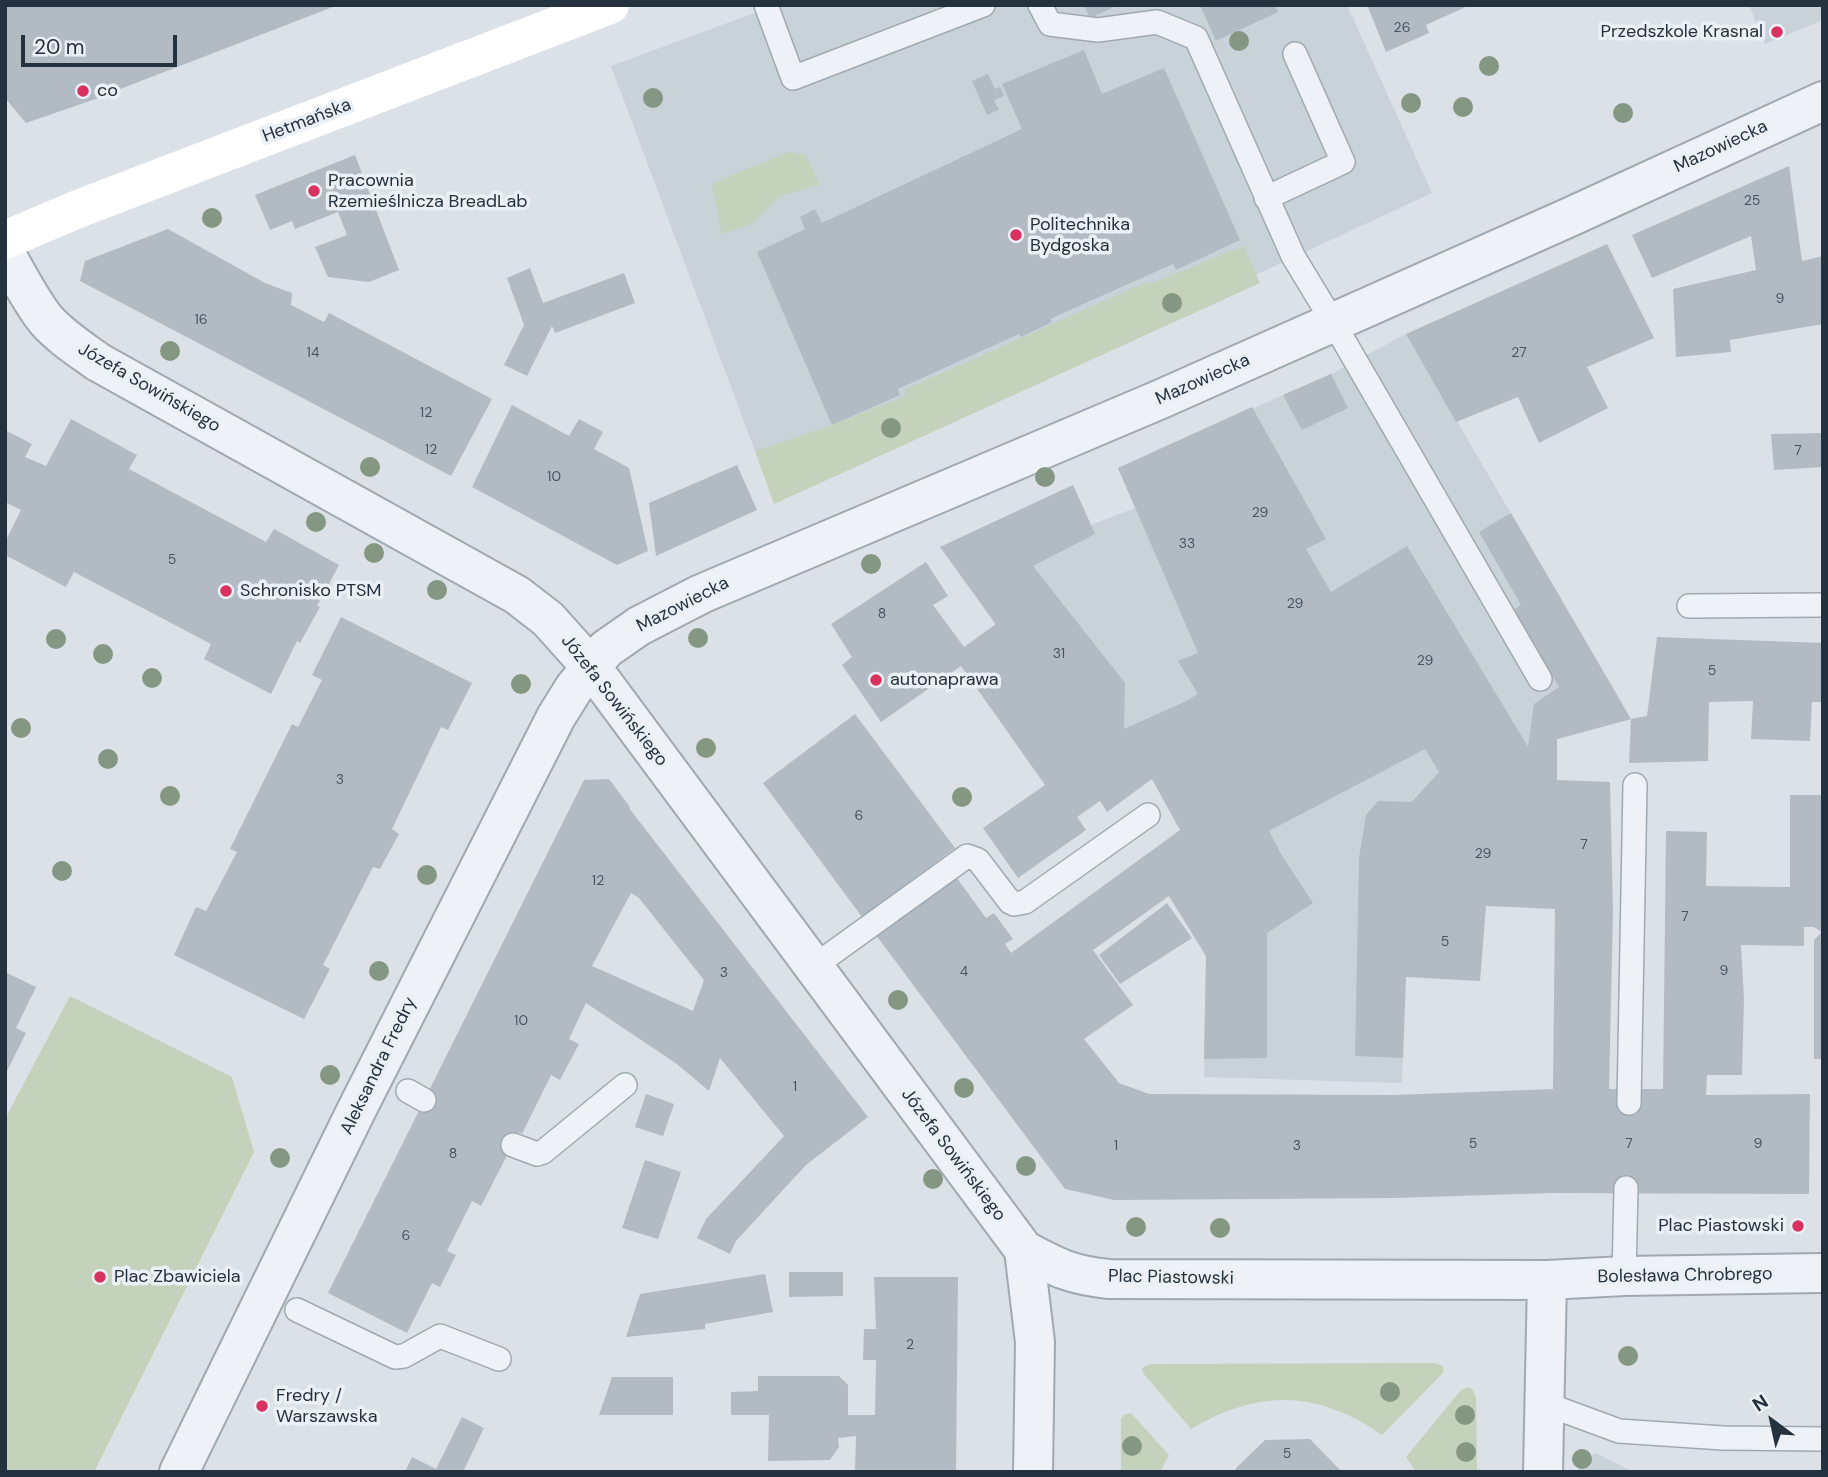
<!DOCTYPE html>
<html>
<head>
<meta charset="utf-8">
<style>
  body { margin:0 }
  #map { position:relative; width:1828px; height:1477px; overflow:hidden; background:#dbe1e7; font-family:"DM Sans",sans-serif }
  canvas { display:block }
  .frame { position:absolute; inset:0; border:7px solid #24313e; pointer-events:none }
  .north { position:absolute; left:1737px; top:1386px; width:70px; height:70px; -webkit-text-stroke:5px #eaf0f5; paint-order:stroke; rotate:327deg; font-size:19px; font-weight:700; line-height:28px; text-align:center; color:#24313e }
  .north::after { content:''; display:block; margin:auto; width:24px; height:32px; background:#24313e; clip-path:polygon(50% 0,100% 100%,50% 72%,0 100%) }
  .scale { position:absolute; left:21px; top:35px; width:156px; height:32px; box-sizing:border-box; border:4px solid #24313e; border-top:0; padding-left:9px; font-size:21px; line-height:24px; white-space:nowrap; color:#24313e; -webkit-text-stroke:5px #eaf0f5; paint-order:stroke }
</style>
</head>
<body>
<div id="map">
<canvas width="1828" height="1477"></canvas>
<div class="frame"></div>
<div class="north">N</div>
<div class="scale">20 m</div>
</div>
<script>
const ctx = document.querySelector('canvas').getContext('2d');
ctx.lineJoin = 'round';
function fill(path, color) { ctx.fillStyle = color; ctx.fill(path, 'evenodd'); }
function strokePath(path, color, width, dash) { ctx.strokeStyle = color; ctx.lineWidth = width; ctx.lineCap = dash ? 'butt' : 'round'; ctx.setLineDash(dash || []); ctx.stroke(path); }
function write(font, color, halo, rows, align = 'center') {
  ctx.font = font + ' "DM Sans",sans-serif'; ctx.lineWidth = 7; ctx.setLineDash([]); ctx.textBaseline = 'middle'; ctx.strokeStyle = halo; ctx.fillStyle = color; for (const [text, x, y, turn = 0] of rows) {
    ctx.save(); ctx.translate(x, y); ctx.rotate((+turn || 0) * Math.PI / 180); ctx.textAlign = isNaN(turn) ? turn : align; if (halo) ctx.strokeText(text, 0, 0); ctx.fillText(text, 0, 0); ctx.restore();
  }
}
const built = new Path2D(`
  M 776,5 L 1347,5 L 1432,193 L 1264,271 L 770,491 L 611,66 Z
  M 1749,5 L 1823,5 L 1823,20 L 1765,44 Z
  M 1406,334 L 1631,719 L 1439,772 L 1411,801 L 1402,1083 L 1204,1077 L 1206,956 L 1169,896 L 1220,857 L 1182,704 L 1088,755 L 940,547 L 1073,485 L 1091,525 L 1135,508 L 1118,468 L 1331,374 Z
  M 1596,1453 L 1629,1470 L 1632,1472 L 1578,1472 L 1578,1465 Z`);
const green = new Path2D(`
  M 788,152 L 806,155 L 819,185 L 778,197 L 752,224 L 722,234 L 712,184 Z
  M 1244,246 L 1260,283 L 774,504 L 755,451 L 832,425 L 906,396 L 904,390 L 1149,281 L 1150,284 Z
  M 70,996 L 232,1077 L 254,1152 L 94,1472 L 5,1472 L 5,1119 Z
  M 1435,1363 L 1443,1366 L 1443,1373 L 1382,1435 C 1317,1390 1259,1389 1191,1429 L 1143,1373 L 1142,1368 L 1150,1364 Z
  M 1468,1387 L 1473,1390 L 1476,1397 L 1477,1472 L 1416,1472 L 1406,1457 L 1461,1390 Z
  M 1131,1413 L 1169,1455 L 1160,1472 L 1121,1472 L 1121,1419 L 1124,1415 Z`);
const building = new Path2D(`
  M 5,5 L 338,5 L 115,91 L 116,92 L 26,123 L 5,98 Z
  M 1084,5 L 1118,5 L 1090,18 Z
  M 1200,5 L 1275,5 L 1278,12 L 1216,41 Z
  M 1367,5 L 1470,5 L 1426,25 L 1429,33 L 1386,52 Z
  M 1084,50 L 1102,94 L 1164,68 L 1240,240 L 1176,270 L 1173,264 L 1050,319 L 1052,322 L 1021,337 L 1019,334 L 898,389 L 900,395 L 832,425 L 757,252 L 805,229 L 800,217 L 815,209 L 822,223 L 1022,129 L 1002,84 Z
  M 988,74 L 995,89 L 1000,87 L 1004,96 L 994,100 L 999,110 L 987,115 L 972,81 Z
  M 355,155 L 399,270 L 369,282 L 328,277 L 315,247 L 347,235 L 338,212 L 295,229 L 292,221 L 270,230 L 255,195 Z
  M 1789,166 L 1802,261 L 1823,256 L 1823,324 L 1730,340 L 1731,352 L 1676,357 L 1673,289 L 1756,270 L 1751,236 L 1652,278 L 1632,235 Z
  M 168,229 L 265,283 L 292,293 L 291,305 L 324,322 L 329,313 L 492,399 L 451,476 L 80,281 L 85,261 Z
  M 1607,244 L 1654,338 L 1587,367 L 1608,408 L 1539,443 L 1518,397 L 1456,422 L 1406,334 Z
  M 530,268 L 543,303 L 624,273 L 635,303 L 555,333 L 552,326 L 527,376 L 504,365 L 524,325 L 507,278 Z
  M 1331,374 L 1348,408 L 1302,430 L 1283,395 Z
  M 512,405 L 569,436 L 579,419 L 603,432 L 594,449 L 629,468 L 648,551 L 617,565 L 472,487 Z
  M 1252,407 L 1326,539 L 1306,549 L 1331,592 L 1407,546 L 1528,747 L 1534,704 L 1559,687 L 1513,610 L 1521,605 L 1479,532 L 1511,513 L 1631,719 L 1557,739 L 1557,780 L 1610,782 L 1613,911 L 1609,1089 L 1663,1089 L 1666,831 L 1707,832 L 1706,886 L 1790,887 L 1790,795 L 1823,795 L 1823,1059 L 1814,1059 L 1814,940 L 1822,932 L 1814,927 L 1804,927 L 1804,946 L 1741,945 L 1744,999 L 1742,1075 L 1707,1075 L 1706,1095 L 1810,1094 L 1809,1194 L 1552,1193 L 1394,1198 L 1114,1200 L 1065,1189 L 876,935 L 956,877 L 986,918 L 994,913 L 1013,939 L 1005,944 L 1011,953 L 1180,830 L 1152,779 L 1107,812 L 1100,801 L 1077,817 L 1086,830 L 1018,878 L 983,828 L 1045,785 L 961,666 L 881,722 L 842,665 L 852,657 L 831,624 L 926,562 L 948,596 L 933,605 L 964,647 L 996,624 L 940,547 L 1073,485 L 1095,534 L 1033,566 L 1125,683 L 1124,729 L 1182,703 L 1198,694 L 1178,661 L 1198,653 L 1118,468 ZM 1425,749 L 1439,772 L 1411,802 L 1378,801 L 1366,815 L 1359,858 L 1355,1056 L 1403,1058 L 1406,977 L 1480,981 L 1486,906 L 1555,909 L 1553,1089 L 1394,1095 L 1149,1094 L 1119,1083 L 1084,1039 L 1133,1005 L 1093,950 L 1169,896 L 1206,956 L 1204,1059 L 1267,1058 L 1267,933 L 1313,903 L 1281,854 L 1269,831 Z
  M 71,419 L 137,455 L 129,469 L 266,542 L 274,529 L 339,565 L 317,606 L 320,607 L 300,643 L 297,641 L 271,694 L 204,659 L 211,644 L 74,572 L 66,587 L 5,555 L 5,542 L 21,510 L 5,502 L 5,430 L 32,444 L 25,457 L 46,466 Z
  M 1823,433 L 1823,467 L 1774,470 L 1771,434 Z
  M 737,465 L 757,510 L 656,556 L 649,503 Z
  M 341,617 L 472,683 L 448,730 L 441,727 L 392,829 L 399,834 L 380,869 L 373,867 L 323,965 L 330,969 L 304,1019 L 174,955 L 196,907 L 206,911 L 237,852 L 230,849 L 292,724 L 298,727 L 322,680 L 312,675 Z
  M 1657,637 L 1823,643 L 1823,702 L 1812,702 L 1810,741 L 1751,739 L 1753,701 L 1709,702 L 1708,761 L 1629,763 L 1631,719 L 1647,716 Z
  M 855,714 L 955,848 L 862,917 L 763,783 Z
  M 609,779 L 630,807 L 629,808 L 868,1117 L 806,1165 L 736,1241 L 730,1254 L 697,1238 L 706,1219 L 784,1136 L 720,1058 L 709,1091 L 677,1064 L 586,1003 L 569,1039 L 579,1044 L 560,1080 L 551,1075 L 522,1134 L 519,1132 L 481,1206 L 472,1201 L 447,1251 L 456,1255 L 440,1287 L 432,1283 L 407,1333 L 328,1293 L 584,780 ZM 631,893 L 639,898 L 704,980 L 693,1011 L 592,966 Z
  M 1167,903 L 1192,938 L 1120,984 L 1099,955 Z
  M 5,972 L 36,987 L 16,1028 L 26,1033 L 5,1075 Z
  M 646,1094 L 674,1104 L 663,1136 L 635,1127 Z
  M 645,1160 L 681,1172 L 658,1239 L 622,1228 Z
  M 789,1272 L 843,1272 L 843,1296 L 789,1297 Z
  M 765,1274 L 773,1312 L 705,1324 L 705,1329 L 626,1337 L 640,1294 Z
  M 874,1277 L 958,1277 L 956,1472 L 855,1472 L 856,1436 L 838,1438 L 839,1447 L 830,1460 L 768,1461 L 769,1415 L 731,1415 L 731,1392 L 758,1391 L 758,1376 L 839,1376 L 848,1385 L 848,1415 L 875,1415 L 876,1360 L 863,1360 L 864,1329 L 876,1329 Z
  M 612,1377 L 673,1377 L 673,1415 L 599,1415 Z
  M 462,1417 L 484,1428 L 463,1472 L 405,1472 L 412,1457 L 436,1469 Z
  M 1310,1439 L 1342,1472 L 1236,1472 L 1236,1468 L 1265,1440 Z`);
const lane = new Path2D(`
  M 766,5 L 793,78 L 983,5
  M 1040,5 L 1050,24 L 1098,30 L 1157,22 L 1196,38 L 1293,256 L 1333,322 L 1540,679
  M 1266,198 L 1343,162 L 1295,54
  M 1689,606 L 1823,605
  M 813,967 L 967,856 L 978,860 L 1010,902 L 1014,904 L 1025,902 L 1148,815
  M 408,1091 L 424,1100
  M 1629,1103 L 1635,785
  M 513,1145 L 537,1154 L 543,1152 L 625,1085
  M 1624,1276 L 1626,1188
  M 297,1310 L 395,1357 L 404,1356 L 440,1336 L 499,1359
  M 1543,1403 L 1619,1431 L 1723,1438 L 1823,1439`);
const street = new Path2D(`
  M 5,253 C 18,275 30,300 46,320 C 61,337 80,349 98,362 L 517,595 L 548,619 L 592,668 L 1024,1250 C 1057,1268 1071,1275 1109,1279 L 1547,1280 L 1624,1276 L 1823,1273
  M 1024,1250 L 1035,1342 L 1033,1472
  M 179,1472 L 357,1109 L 556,717 L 574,688 L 606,649 L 639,626 L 701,594 L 1161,399 L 1570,217 L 1823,101
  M 1543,1472 L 1547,1280`);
const secondary = new Path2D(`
  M 5,240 L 78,209 L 610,5`);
const trees = [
  [1239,41],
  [1489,66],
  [653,98],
  [1411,103],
  [1463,107],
  [1623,113],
  [212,218],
  [1172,303],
  [170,351],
  [891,428],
  [370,467],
  [1045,477],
  [316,522],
  [374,553],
  [871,564],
  [437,590],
  [698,638],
  [56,639],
  [103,654],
  [152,678],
  [521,684],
  [21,728],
  [706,748],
  [108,759],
  [170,796],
  [962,797],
  [62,871],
  [427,875],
  [379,971],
  [898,1000],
  [330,1075],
  [964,1088],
  [280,1158],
  [1026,1166],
  [933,1179],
  [1136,1227],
  [1220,1228],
  [1628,1356],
  [1390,1392],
  [1465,1415],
  [1132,1446],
  [1466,1452],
  [1582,1459]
];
const markers = [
  [1777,32,7,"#da3260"],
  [83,91,7,"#da3260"],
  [314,191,7,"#da3260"],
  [1016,235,7,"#da3260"],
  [226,591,7,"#da3260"],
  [876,680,7,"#da3260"],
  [1798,1226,7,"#da3260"],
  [100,1277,7,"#da3260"],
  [262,1406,7,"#da3260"]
];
const numberNames = [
  ["26",1402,28],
  ["25",1752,201],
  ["9",1780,299],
  ["16",201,320],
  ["14",313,353],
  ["27",1519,353],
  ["12",426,413],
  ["12",431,450],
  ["7",1798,451],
  ["10",554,477],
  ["29",1260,513],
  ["33",1187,544],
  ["5",172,560],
  ["29",1295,604],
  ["8",882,614],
  ["31",1059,654],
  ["29",1425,661],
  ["5",1712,671],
  ["3",340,780],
  ["6",859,816],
  ["7",1584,845],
  ["29",1483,854],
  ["12",598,881],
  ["7",1685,917],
  ["5",1445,942],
  ["9",1724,971],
  ["4",964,972],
  ["3",724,973],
  ["10",521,1021],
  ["1",795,1087],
  ["5",1473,1144],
  ["7",1629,1144],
  ["9",1758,1144],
  ["1",1116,1146],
  ["3",1297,1146],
  ["8",453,1154],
  ["6",406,1236],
  ["2",910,1345],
  ["5",1287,1454]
];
const poiNames = [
  ["Przedszkole Krasnal",1763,32,"right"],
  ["co",97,91],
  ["Pracownia",328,181],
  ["Rzemieślnicza BreadLab",328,202],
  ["Politechnika",1030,225],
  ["Bydgoska",1030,246],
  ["Schronisko PTSM",240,591],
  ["autonaprawa",890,680],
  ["Plac Piastowski",1784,1226,"right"],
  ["Plac Zbawiciela",114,1277],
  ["Fredry /",276,1396],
  ["Warszawska",276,1417]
];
const streetNames = [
  ["Hetmańska",307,121,-21],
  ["Mazowiecka",1721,147,-25],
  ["Mazowiecka",1203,380,-24],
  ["Józefa Sowińskiego",149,388,30],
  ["Mazowiecka",683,605,-27],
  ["Józefa Sowińskiego",614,701,52],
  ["Aleksandra Fredry",379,1066,-64],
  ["Józefa Sowińskiego",953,1155,53],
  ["Bolesława Chrobrego",1685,1276,-1],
  ["Plac Piastowski",1171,1278,1]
];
fill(built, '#c9d1d9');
fill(green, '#c4d2bb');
fill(building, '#b2bbc4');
strokePath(lane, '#a0a9b1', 26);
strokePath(street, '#a0a9b1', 42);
strokePath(lane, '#eef1f5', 23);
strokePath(street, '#eef1f5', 38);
strokePath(secondary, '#fff', 38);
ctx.fillStyle = '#849782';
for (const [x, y] of trees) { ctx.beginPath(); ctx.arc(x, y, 10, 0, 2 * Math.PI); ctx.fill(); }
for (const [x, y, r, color] of markers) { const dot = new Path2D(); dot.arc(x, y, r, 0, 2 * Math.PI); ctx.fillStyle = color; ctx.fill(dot); strokePath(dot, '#eaf0f5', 2.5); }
write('14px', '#485460', null, numberNames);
write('18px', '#24313e', '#eaf0f5', poiNames, 'left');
write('18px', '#24313e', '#eaf0f5', streetNames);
</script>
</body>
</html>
